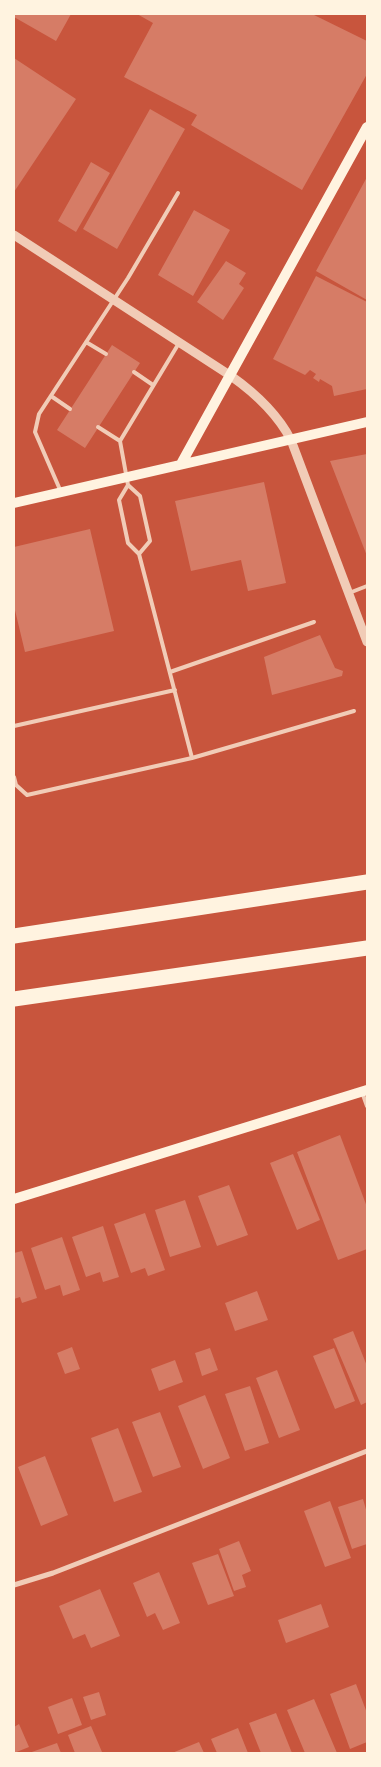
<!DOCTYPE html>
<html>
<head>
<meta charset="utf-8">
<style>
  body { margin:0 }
  #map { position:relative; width:381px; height:1767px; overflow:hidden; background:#c8553d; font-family:"Zilla Slab",serif }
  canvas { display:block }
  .frame { position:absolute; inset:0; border:15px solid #fff3e0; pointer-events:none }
</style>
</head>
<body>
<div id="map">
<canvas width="381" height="1767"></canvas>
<div class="frame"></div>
</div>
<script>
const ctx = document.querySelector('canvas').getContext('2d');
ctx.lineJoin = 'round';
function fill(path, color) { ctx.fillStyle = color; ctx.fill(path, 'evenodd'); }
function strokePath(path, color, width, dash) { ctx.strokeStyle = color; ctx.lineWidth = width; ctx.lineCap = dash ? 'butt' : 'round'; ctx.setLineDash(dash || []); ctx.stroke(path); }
const building = new Path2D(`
  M 14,14 L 71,14 L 56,41 L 14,17 Z
  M 137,14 L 312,14 L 367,41 L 367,74 L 302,190 L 191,125 L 197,115 L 124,77 L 153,23 Z
  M 14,58 L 76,99 L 14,192 Z
  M 150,109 L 185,129 L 117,249 L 83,229 Z
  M 91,162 L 110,173 L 76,232 L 58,221 Z
  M 367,177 L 367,300 L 316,271 Z
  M 194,210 L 230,230 L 193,296 L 158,275 Z
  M 226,261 L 246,273 L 239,284 L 244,288 L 223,320 L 197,302 Z
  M 316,276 L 367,302 L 367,389 L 334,396 L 332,386 L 320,379 L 319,382 L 313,378 L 316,374 L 310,370 L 305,375 L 273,359 Z
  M 112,345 L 140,363 L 85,448 L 57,430 Z
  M 367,454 L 367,556 L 330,461 Z
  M 264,482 L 286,583 L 248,591 L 241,560 L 191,571 L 175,501 Z
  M 90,529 L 114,631 L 25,652 L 14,606 L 14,547 Z
  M 320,635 L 335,668 L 343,671 L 342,676 L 272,695 L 264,657 Z
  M 340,1135 L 367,1207 L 367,1249 L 338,1260 L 297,1152 Z
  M 293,1154 L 320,1220 L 297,1230 L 270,1163 Z
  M 229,1185 L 248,1235 L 217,1246 L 198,1196 Z
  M 185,1200 L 201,1247 L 170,1257 L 155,1210 Z
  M 145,1213 L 165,1270 L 148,1276 L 145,1268 L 131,1273 L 114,1224 Z
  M 103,1226 L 119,1277 L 103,1282 L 100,1272 L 86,1277 L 72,1237 Z
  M 62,1237 L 80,1290 L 63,1296 L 60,1285 L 45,1290 L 31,1248 Z
  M 22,1251 L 37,1298 L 22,1303 L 20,1297 L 14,1299 L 14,1253 Z
  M 257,1291 L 268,1320 L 235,1331 L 225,1303 Z
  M 353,1331 L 367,1366 L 367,1402 L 361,1405 L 333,1339 Z
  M 72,1347 L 80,1369 L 65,1374 L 57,1353 Z
  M 210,1348 L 218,1370 L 202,1376 L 195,1353 Z
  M 334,1348 L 355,1401 L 335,1409 L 313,1356 Z
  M 175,1360 L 183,1382 L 159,1391 L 151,1369 Z
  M 277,1370 L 300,1430 L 279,1438 L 256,1378 Z
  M 250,1386 L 269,1443 L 245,1451 L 225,1394 Z
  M 205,1395 L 230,1458 L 203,1469 L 178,1406 Z
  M 160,1412 L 181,1467 L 153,1477 L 132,1422 Z
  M 118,1428 L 142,1492 L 114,1502 L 91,1438 Z
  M 45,1456 L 68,1515 L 41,1526 L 18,1467 Z
  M 363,1499 L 367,1513 L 367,1544 L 352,1549 L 338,1507 Z
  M 330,1501 L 351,1558 L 325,1567 L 304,1511 Z
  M 239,1541 L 251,1571 L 242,1575 L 246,1587 L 234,1591 L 219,1549 Z
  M 218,1554 L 234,1596 L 208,1605 L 192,1563 Z
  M 159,1572 L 180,1623 L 163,1630 L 155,1613 L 147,1617 L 133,1583 Z
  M 100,1589 L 120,1636 L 91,1648 L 85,1634 L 73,1639 L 59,1606 Z
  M 321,1604 L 329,1627 L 286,1643 L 278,1620 Z
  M 356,1684 L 367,1713 L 367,1742 L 350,1749 L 330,1694 Z
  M 99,1692 L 106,1715 L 91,1720 L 83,1697 Z
  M 72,1698 L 82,1725 L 58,1734 L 48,1707 Z
  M 314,1699 L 337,1753 L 305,1753 L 287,1710 Z
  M 276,1713 L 292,1753 L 261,1753 L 249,1723 Z
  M 19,1724 L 29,1747 L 14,1753 L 14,1727 Z
  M 91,1726 L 102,1752 L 75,1753 L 68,1735 Z
  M 238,1728 L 248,1753 L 217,1753 L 211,1739 Z
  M 199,1742 L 204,1753 L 172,1753 Z
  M 57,1743 L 61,1753 L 29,1753 Z`);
const service = new Path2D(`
  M 86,342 L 106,354
  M 134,372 L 153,385
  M 51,396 L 70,409
  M 98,427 L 120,441
  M 128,485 L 119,500 L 128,543 L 139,554 L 150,541 L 140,496 L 128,485 L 120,441 L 179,343
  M 61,492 L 35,432 L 39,414 L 128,278 L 178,193
  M 139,554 L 192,758
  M 349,593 L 367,586
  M 170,672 L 314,622
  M 14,726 L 175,690
  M 14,777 L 16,785 L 27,795 L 192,758 L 354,711
  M 362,1092 L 367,1106`);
const minor = new Path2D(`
  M 14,1585 L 53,1573 L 367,1451`);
const tertiary = new Path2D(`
  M 14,235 L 231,376 C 255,393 277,413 291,440 L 367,642`);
const secondary = new Path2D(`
  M 181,464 L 367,127
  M 14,503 L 367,422
  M 14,1199 L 367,1090`);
const motorway = new Path2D(`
  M 14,936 L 367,882
  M 14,999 L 367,948`);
fill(building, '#d67c66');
strokePath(service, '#f1ccb7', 4);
strokePath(minor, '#f1ccb7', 5);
strokePath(tertiary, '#f1ccb7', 9);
strokePath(secondary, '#fff3e0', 10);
strokePath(motorway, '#fff3e0', 15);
</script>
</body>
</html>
